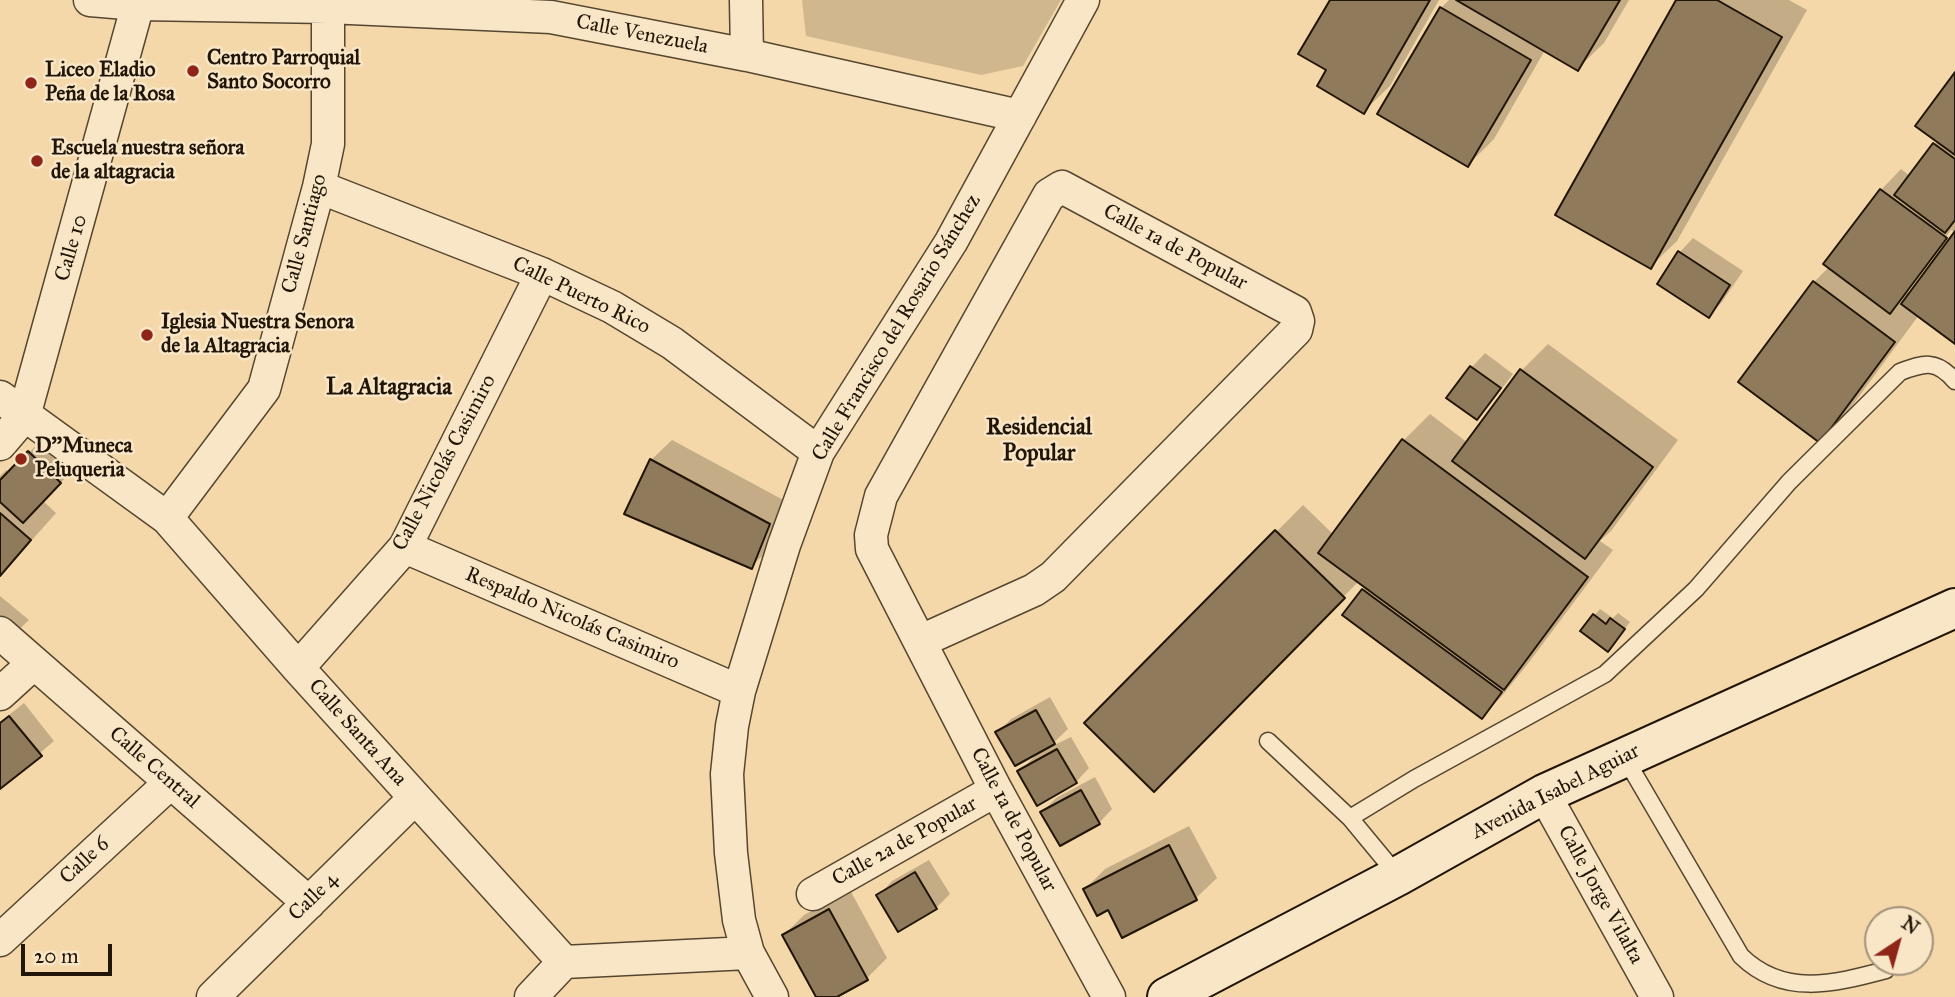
<!DOCTYPE html>
<html>
<head>
<meta charset="utf-8">
<style>
  body { margin:0 }
  #map { position:relative; width:1955px; height:997px; overflow:hidden; background:#f5d8a9; font-family:"IM FELL Great Primer",serif }
  canvas { display:block }
  .north { position:absolute; left:1864px; top:906px; width:70px; height:70px; box-sizing:border-box; background:#f8e6c7; border:2px solid #a2927a; border-radius:50%; rotate:36deg; font-size:19px; font-weight:700; line-height:28px; text-align:center; color:#201506 }
  .north::after { content:''; display:block; margin:auto; width:24px; height:32px; background:#8f2418; clip-path:polygon(50% 0,100% 100%,50% 72%,0 100%) }
  .scale { position:absolute; left:21px; top:944px; width:91px; height:32px; box-sizing:border-box; border:4px solid #201506; border-top:0; padding-left:9px; font-size:21px; line-height:24px; white-space:nowrap; color:#201506; -webkit-text-stroke:5px #f8e6c7; paint-order:stroke }
</style>
</head>
<body>
<div id="map">
<canvas width="1955" height="997"></canvas>
<div class="north">N</div>
<div class="scale">20 m</div>
</div>
<script>
const ctx = document.querySelector('canvas').getContext('2d');
ctx.lineJoin = 'round';
function fill(path, color) { ctx.fillStyle = color; ctx.fill(path, 'evenodd'); }
function strokePath(path, color, width, dash) { ctx.strokeStyle = color; ctx.lineWidth = width; ctx.lineCap = dash ? 'butt' : 'round'; ctx.setLineDash(dash || []); ctx.stroke(path); }
function write(font, color, halo, rows, align = 'center') {
  ctx.font = font + ' "IM FELL Great Primer",serif'; ctx.lineWidth = 5; ctx.setLineDash([]); ctx.textBaseline = 'middle'; ctx.strokeStyle = halo; ctx.fillStyle = color; for (const [text, x, y, turn = 0] of rows) {
    ctx.save(); ctx.translate(x, y); ctx.rotate((+turn || 0) * Math.PI / 180); ctx.textAlign = isNaN(turn) ? turn : align; if (halo) ctx.strokeText(text, 0, 0); ctx.fillText(text, 0, 0); ctx.restore();
  }
}
const green = new Path2D(`
  M 802,0 L 1061,0 L 1023,66 L 981,75 L 806,36 Z`);
const shadow = new Path2D(`
  M 1332,0 L 1439,0 L 1390,86 L 1363,112 L 1328,70 Z
  M 1449,0 L 1629,0 L 1604,43 L 1577,69 L 1545,50 L 1494,139 L 1468,165 L 1441,8 Z
  M 1678,0 L 1789,0 L 1807,10 L 1677,241 L 1650,267 Z
  M 1955,75 L 1955,342 L 1919,315 L 1846,414 L 1820,441 L 1814,282 L 1829,267 L 1826,264 L 1881,190 L 1901,169 L 1910,176 L 1938,140 ZM 1951,230 L 1954,232 L 1909,292 L 1905,292 Z
  M 1693,238 L 1743,271 L 1722,302 L 1709,315 L 1680,252 Z
  M 1548,344 L 1678,440 L 1611,531 L 1600,541 L 1613,550 L 1530,661 L 1502,696 L 1482,716 L 1363,590 L 1366,586 L 1359,581 L 1154,789 L 1087,723 L 1303,505 L 1334,535 L 1403,441 L 1430,414 L 1468,443 L 1522,370 Z
  M 1485,353 L 1513,374 L 1490,404 L 1477,418 L 1449,398 L 1472,367 Z
  M 42,439 L 74,469 L 43,501 L 56,513 L 0,576 L 0,476 L 6,470 L 10,473 Z
  M 672,440 L 789,503 L 772,546 L 751,567 L 651,460 Z
  M 0,596 L 29,620 L 0,648 Z
  M 1600,609 L 1613,618 L 1618,613 L 1630,622 L 1614,643 L 1594,616 Z
  M 1050,697 L 1068,729 L 1048,748 L 1071,737 L 1089,768 L 1076,782 L 1019,772 L 1038,753 L 998,732 L 1011,719 Z
  M 24,703 L 54,741 L 0,787 L 0,722 Z
  M 1095,777 L 1112,809 L 1099,823 L 1042,812 L 1056,798 Z
  M 1189,826 L 1217,878 L 1196,898 L 1123,936 L 1109,908 L 1085,889 L 1105,869 Z
  M 929,860 L 950,894 L 936,908 L 879,895 L 892,881 Z
  M 850,890 L 887,958 L 867,978 L 833,997 L 818,997 L 784,935 L 804,915 Z`);
const building = new Path2D(`
  M 1330,0 L 1430,0 L 1364,114 L 1317,86 L 1326,70 L 1298,54 Z
  M 1456,0 L 1620,0 L 1578,71 Z
  M 1676,0 L 1717,0 L 1782,37 L 1651,269 L 1555,215 Z
  M 1440,7 L 1531,60 L 1468,167 L 1377,114 Z
  M 1955,72 L 1955,155 L 1915,126 Z
  M 1933,143 L 1955,159 L 1955,220 L 1945,233 L 1894,195 Z
  M 1880,189 L 1947,238 L 1890,314 L 1823,264 Z
  M 1955,231 L 1955,344 L 1901,304 Z
  M 1678,251 L 1730,285 L 1709,318 L 1657,284 Z
  M 1813,281 L 1895,342 L 1820,443 L 1738,382 Z
  M 1470,366 L 1501,388 L 1477,420 L 1446,398 Z
  M 1520,369 L 1653,467 L 1585,559 L 1452,461 Z
  M 1402,439 L 1588,577 L 1504,690 L 1318,553 Z
  M 28,451 L 61,483 L 23,523 L 0,502 L 0,480 Z
  M 650,459 L 770,524 L 752,569 L 624,514 Z
  M 0,513 L 31,540 L 0,576 Z
  M 1275,530 L 1345,598 L 1154,792 L 1084,723 Z
  M 1362,589 L 1502,692 L 1482,719 L 1342,615 Z
  M 1593,614 L 1606,624 L 1610,618 L 1625,629 L 1608,652 L 1580,631 Z
  M 1036,710 L 1055,744 L 1015,766 L 995,732 Z
  M 9,716 L 42,756 L 0,789 L 0,723 Z
  M 1057,749 L 1077,783 L 1037,806 L 1017,771 Z
  M 1081,790 L 1100,824 L 1060,846 L 1040,812 Z
  M 1169,845 L 1197,900 L 1122,938 L 1108,910 L 1097,916 L 1083,889 Z
  M 915,872 L 937,909 L 898,932 L 876,895 Z
  M 829,909 L 868,980 L 837,997 L 816,997 L 782,935 Z`);
const lane = new Path2D(`
  M 1268,741 L 1350,818 L 1398,876
  M 1625,758 L 1741,956 C 1783,997 1833,984 1886,970
  M 1350,818 L 1414,779 L 1605,674 L 1696,589 L 1789,482 L 1900,372 C 1924,363 1936,359 1955,381`);
const street = new Path2D(`
  M 90,0 L 138,4 L 328,7 L 551,17 L 747,55 L 1020,116
  M 746,0 L 747,55
  M 319,187 L 542,274 L 612,307 L 672,343 L 818,452
  M 0,397 L 167,518 L 298,668 L 564,962
  M 0,444 L 24,416 L 138,4
  M 167,518 L 264,389 L 319,187 L 328,144 L 328,0
  M 405,547 L 739,691
  M 0,633 L 309,903
  M 921,641 L 1034,590 L 1053,577 L 1296,330 L 1298,321 L 1295,312 L 1062,187 L 1049,195 L 881,496 L 871,535 L 872,549 L 996,790 L 1109,997
  M 298,668 L 405,547 L 542,274
  M 0,694 L 34,663
  M 1544,794 L 1657,997
  M 813,894 L 996,790
  M 0,940 L 170,783
  M 564,962 L 748,953
  M 213,997 L 415,798
  M 531,997 L 564,962
  M 772,997 L 748,953 L 739,920 L 731,853 L 727,774 L 732,726 L 739,691 L 784,545 L 818,452 L 951,242 L 1083,0`);
const secondary = new Path2D(`
  M 1167,997 L 1398,876 L 1544,794 L 1955,608`);
const markers = [
  [193,71,7,"#8f2418"],
  [31,83,7,"#8f2418"],
  [37,161,7,"#8f2418"],
  [147,335,7,"#8f2418"],
  [21,459,7,"#8f2418"]
];
const streetNames = [
  ["Calle Venezuela",642,35,11],
  ["Calle Santiago",305,234,-75],
  ["Calle 10",72,248,-74],
  ["Calle 1a de Popular",1175,248,28],
  ["Calle Puerto Rico",581,296,26],
  ["Calle Francisco del Rosario Sánchez",897,328,-59],
  ["Calle Nicolás Casimiro",445,463,-62],
  ["Respaldo Nicolás Casimiro",572,619,23],
  ["Calle Santa Ana",357,733,48],
  ["Calle Central",154,768,41],
  ["Avenida Isabel Aguiar",1556,792,-27],
  ["Calle 1a de Popular",1013,820,62],
  ["Calle 2a de Popular",905,842,-29],
  ["Calle 6",85,861,-43],
  ["Calle Jorge Vilalta",1600,895,61],
  ["Calle 4",314,897,-44]
];
const poiNames = [
  ["Centro Parroquial",207,59],
  ["Santo Socorro",207,83],
  ["Liceo Eladio",45,71],
  ["Peña de la Rosa",45,95],
  ["Escuela nuestra señora",51,149],
  ["de la altagracia",51,173],
  ["Iglesia Nuestra Senora",161,323],
  ["de la Altagracia",161,347],
  ["D''Muneca",35,447],
  ["Peluqueria",35,471]
];
const neighbourhoodNames = [
  ["La Altagracia",389,388],
  ["Residencial",1039,428],
  ["Popular",1039,454]
];
fill(green, '#d1b78d');
fill(shadow, '#0003');
fill(building, '#8f7a5b');
strokePath(building, '#201506', 2);
strokePath(lane, '#55462f', 19);
strokePath(street, '#55462f', 35);
strokePath(secondary, '#201506', 42);
strokePath(lane, '#f8e6c7', 16);
strokePath(street, '#f8e6c7', 32);
strokePath(secondary, '#f8e6c7', 38);
for (const [x, y, r, color] of markers) { const dot = new Path2D(); dot.arc(x, y, r, 0, 2 * Math.PI); ctx.fillStyle = color; ctx.fill(dot); strokePath(dot, '#f8e6c7', 2.5); }
write('21px', '#201506', '#f8e6c7', streetNames);
write('bold 21px', '#201506', '#f8e6c7', poiNames, 'left');
write('bold 23px', '#201506', '#f8e6c7', neighbourhoodNames);
</script>
</body>
</html>
